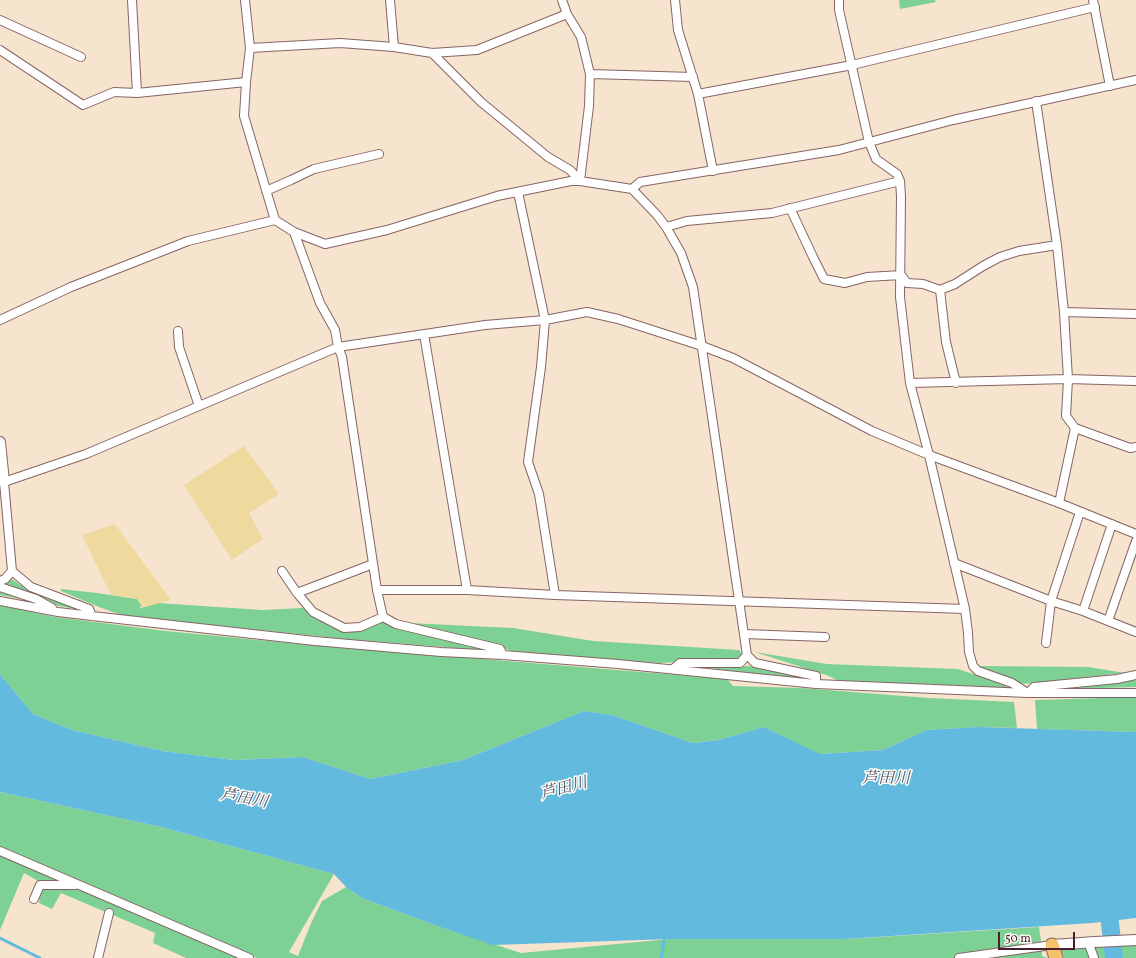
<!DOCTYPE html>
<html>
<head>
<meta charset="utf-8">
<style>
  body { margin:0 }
  #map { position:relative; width:1136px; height:958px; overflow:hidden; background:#f7e4ce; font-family:Vollkorn,serif }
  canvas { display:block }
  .scale { position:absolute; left:998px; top:932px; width:77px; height:18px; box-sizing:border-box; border:2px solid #4a1f2b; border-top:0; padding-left:5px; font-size:12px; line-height:14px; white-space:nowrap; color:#4a1f2b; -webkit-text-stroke:3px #fdfcf7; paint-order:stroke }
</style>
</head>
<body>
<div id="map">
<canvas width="1136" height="958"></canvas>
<div class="scale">50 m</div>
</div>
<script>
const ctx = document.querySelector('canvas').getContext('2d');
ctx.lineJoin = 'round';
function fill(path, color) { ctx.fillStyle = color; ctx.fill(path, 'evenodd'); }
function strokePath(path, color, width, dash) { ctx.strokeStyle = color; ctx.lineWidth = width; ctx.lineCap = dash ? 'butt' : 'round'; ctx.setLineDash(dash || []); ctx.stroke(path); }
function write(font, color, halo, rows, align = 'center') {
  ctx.font = font + ' Vollkorn,"Noto Serif JP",serif'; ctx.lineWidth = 3; ctx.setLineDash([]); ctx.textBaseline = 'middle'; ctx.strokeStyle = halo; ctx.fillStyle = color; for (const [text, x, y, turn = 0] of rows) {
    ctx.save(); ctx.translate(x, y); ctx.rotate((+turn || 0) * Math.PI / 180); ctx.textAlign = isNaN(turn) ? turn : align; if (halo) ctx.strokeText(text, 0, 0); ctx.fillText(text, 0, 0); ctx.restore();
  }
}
const green = new Path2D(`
  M 899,0 L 935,0 L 936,2 L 900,9 Z
  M 12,579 L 20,585 L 81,610 L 0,595 L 0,584 Z
  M 61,589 L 97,593 L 137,599 L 142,606 L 137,609 L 158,603 L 262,610 L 303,608 L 333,626 L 381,621 L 396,628 L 493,651 L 335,638 L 121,615 L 99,607 L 61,591 Z
  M 0,605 L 55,617 L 166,631 L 299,644 L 727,679 L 733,686 L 801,688 L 929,698 L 1014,702 L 1017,728 L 978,727 L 927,730 L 883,750 L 819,754 L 764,727 L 718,740 L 693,743 L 612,715 L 584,711 L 463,760 L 370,779 L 303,757 L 234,760 L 163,751 L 72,730 L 33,714 L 0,674 Z
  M 409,623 L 513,628 L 593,641 L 739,650 L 743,655 L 737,659 L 660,663 L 593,659 L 512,651 L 488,642 Z
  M 755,652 L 827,664 L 958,669 L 1006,685 L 1007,689 L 961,688 L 839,681 L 829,676 Z
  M 688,666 L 749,666 L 808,679 Z
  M 980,666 L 1088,667 L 1125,673 L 1024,684 L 981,670 Z
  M 1136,680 L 1136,687 L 1069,689 Z
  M 1136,697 L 1136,732 L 1037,729 L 1035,700 Z
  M 0,792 L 161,827 L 334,874 L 289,952 L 298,956 L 312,921 L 322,901 L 346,887 L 362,898 L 429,923 L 521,953 L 670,939 L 847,939 L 1039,927 L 1042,947 L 1042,956 L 1048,958 L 257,958 L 29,864 L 168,928 L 238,958 L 186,958 L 153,943 L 155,933 L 61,893 L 52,909 L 39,903 L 42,889 L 47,886 L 24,873 L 0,930 Z
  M 1136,940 L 1136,958 L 1064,958 L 1060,945 Z`);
const sand = new Path2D(`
  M 244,446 L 279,494 L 249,513 L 263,539 L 232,560 L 184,485 Z
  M 115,524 L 171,600 L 145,607 L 142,606 L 137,599 L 111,595 L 82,535 Z`);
const water = new Path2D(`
  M 0,674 L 33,714 L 72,730 L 163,751 L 234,760 L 303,757 L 370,779 L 463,760 L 584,711 L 612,715 L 693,743 L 718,740 L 764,727 L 820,754 L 883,750 L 927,730 L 978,727 L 1136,732 L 1136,918 L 1092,923 L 845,939 L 670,939 L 493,945 L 429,923 L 362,898 L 346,887 L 334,874 L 161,827 L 0,792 Z`);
const stream = new Path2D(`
  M 0,938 L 40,958
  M 661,958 L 665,936`);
const river = new Path2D(`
  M 1107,897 L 1114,958`);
const minor = new Path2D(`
  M 132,0 L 137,93
  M 245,0 L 250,48 L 246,82 L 244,116 L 275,220 L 294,232 L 320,303 L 335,330 L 338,347 L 342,357 L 377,590 L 383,617 L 396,624 L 500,649 L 503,655
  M 390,0 L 394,47
  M 562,0 L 567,14 L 581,37 L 590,74 L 589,106 L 580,181
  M 675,0 L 678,30 L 698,94 L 713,171
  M 839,0 L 839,10 L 869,142 L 876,159 L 897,174 L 900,181 L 901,196 L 900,297 L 910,383 L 929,455 L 965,609 L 968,633 L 969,652 L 973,666 L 978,671 L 1012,683 L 1026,692
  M 1093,0 L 1110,86
  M 0,20 L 81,57
  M 250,48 L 340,43 L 394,47 L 432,53 L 477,50 L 567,14
  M 0,50 L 83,105 L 114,92 L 137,93 L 246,82
  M 432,53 L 481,102 L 548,157 L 570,170 L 580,181
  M 590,74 L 693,77
  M 698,94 L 852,65 L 1095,7
  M 1036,101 L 1057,245 L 1064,312 L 1068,379 L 1066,416 L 1075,428 L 1059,503
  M 632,189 L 640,182 L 839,150 L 953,120 L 1136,80
  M 266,191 L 291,180 L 314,169 L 379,154
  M 518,192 L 545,320 L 541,367 L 528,462 L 539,494 L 555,595
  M 790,208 L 813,257 L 824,279 L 845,283 L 867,277 L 901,275 L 907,283 L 923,284 L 940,290 L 955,284 L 983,266 L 1000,257 L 1019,251 L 1057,245
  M 666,227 L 687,221 L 772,213 L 900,181
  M 294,232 L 325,244 L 387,230 L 497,196 L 571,181 L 580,181 L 632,189 L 657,215 L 666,227 L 681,253 L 693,287 L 747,655
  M 940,290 L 946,342 L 956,383
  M 1064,312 L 1136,314
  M 0,320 L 71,287 L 188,241 L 275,220
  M 178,331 L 179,347 L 199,406
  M 424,334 L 467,590
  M 910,383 L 1068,379 L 1136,381
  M 1075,428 L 1130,448 L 1136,447
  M 954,563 L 1051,601 L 1083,611 L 1136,632
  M 282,571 L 297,593 L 313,612 L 344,628 L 360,627 L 383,617
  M 0,581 L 5,579 L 12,571
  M 0,587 L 36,599 L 52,608
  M 377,590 L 467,590 L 555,595 L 965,609
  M 297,593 L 373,564
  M 0,601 L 58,612 L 92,616 L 315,641 L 441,652 L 503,655 L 618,664 L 816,684 L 1028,693 L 1136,693
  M 1083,611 L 1112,524
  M 92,616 L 89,609 L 31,587 L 12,571 L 4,482 L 86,454 L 338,347 L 485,325 L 545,320 L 587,312 L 618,319 L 702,346 L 733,358 L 872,431 L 929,455 L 1059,503 L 1136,534
  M 1108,621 L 1136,541
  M 744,634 L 825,637
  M 1046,643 L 1051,601 L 1080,512
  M 673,669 L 680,663 L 740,663 L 747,655 L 755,663 L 816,676 L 816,684
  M 1028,693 L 1034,687 L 1117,679 L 1136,675
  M 0,851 L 249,958
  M 34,899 L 40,885 L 75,885
  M 1088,942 L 1094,958
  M 98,958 L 109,913
  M 959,958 L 1052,945`);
const tertiary = new Path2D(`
  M 0,442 L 4,482
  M 1052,945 L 1095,942 L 1136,940`);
const primary = new Path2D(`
  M 1052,945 L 1056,958`);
const waterNames = [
  ["芦田川",886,780],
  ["芦田川",564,790,-15],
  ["芦田川",244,800,10]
];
fill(green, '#7dd195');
fill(sand, '#eeda9e');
fill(water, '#63badf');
strokePath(stream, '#63badf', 3);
strokePath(river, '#63badf', 18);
strokePath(minor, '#876464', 10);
strokePath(tertiary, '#876464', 12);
strokePath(primary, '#876464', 15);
strokePath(minor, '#fff', 8);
strokePath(tertiary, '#fff', 10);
strokePath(primary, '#f5c16b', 13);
write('italic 16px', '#53556a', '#fdfcf7', waterNames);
</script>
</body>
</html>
